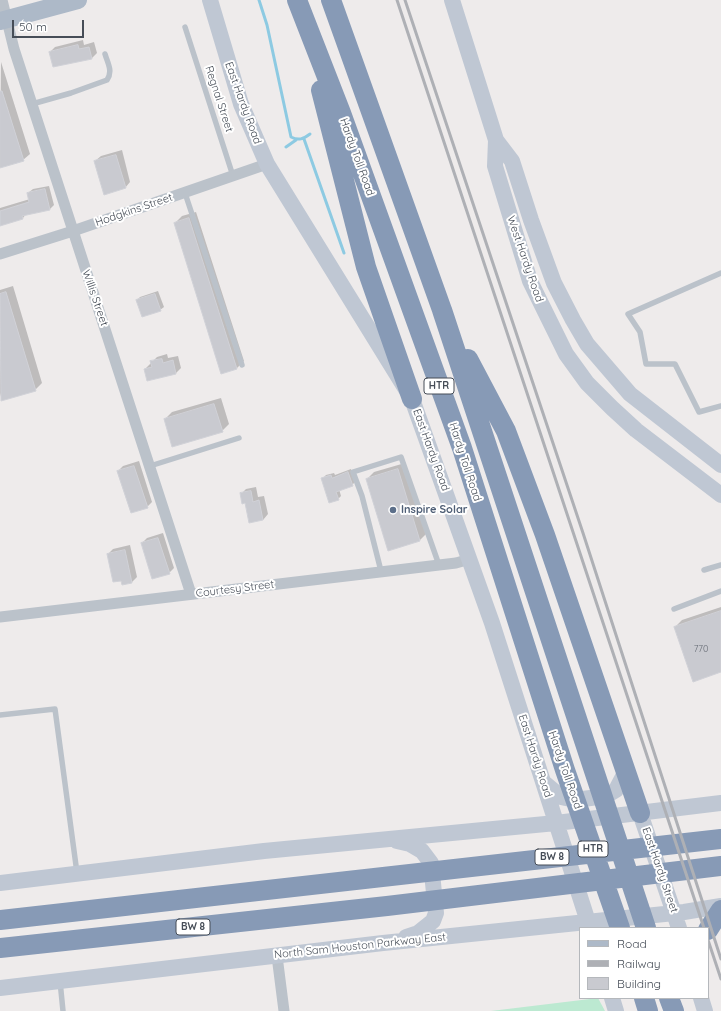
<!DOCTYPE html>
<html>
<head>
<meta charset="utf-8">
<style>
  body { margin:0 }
  #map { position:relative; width:721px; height:1011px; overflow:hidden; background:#eeebeb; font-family:Quicksand,sans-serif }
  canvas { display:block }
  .legend { position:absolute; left:579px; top:927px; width:130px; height:72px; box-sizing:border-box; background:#fff; border:1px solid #b5b8bc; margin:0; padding:5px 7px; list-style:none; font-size:12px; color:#464d57 }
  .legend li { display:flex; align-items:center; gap:8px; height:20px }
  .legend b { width:20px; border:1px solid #b5b8bc }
  .scale { position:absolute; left:12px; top:20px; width:72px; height:18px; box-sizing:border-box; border:2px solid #464d57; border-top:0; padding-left:5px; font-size:12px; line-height:14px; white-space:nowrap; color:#464d57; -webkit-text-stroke:3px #fff; paint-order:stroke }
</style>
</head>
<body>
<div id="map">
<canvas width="721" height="1011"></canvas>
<ul class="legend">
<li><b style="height:5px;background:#adb9c8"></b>Road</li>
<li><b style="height:5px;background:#aeb0b5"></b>Railway</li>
<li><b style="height:11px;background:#c9cad0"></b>Building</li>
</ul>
<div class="scale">50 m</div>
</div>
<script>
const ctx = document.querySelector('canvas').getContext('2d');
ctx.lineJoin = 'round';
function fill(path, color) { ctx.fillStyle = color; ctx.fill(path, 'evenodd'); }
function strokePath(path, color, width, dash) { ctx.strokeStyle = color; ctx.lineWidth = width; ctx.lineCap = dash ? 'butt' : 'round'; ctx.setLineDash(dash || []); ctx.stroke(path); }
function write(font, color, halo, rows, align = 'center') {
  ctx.font = font + ' Quicksand,sans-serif'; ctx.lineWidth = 4; ctx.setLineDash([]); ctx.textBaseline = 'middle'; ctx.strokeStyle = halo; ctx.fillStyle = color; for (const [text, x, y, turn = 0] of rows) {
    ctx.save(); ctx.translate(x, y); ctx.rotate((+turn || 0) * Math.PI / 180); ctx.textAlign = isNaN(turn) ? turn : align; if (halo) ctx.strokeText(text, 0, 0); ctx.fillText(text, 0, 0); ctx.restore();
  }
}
const green = new Path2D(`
  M 598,998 L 605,1011 L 491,1011 Z`);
const shadow = new Path2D(`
  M 83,40 L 84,45 L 94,42 L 97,53 L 92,58 L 50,52 L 55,47 Z
  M 1,62 L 30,154 L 23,160 L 0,167 Z
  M 122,150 L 130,182 L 125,188 L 95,161 L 101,156 Z
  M 49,186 L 54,205 L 50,209 L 26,214 L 23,218 L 0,225 L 0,208 L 30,199 L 28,193 L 33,189 Z
  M 196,212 L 244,361 L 237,368 L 221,373 L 175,223 L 182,216 Z
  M 13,286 L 42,383 L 35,390 L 2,400 L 0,393 L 0,290 Z
  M 158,291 L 164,307 L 160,310 L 137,300 L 140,297 Z
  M 167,354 L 168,358 L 178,356 L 181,368 L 176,373 L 145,369 L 157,357 Z
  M 221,398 L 229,424 L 222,431 L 165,419 L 172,412 Z
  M 139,461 L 152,502 L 147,507 L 118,471 L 123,466 Z
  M 405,463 L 427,533 L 420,540 L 388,550 L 367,479 L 374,472 Z
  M 351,469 L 355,482 L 352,485 L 339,489 L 341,496 L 338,499 L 323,478 L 326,475 L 334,473 L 335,475 Z
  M 256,487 L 258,497 L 264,496 L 268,514 L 263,520 L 246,502 L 241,494 L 246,489 Z
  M 163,533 L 174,568 L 169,573 L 142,543 L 147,538 Z
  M 130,545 L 137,577 L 132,582 L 108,554 L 113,549 Z
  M 721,607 L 721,671 L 675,627 L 682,620 Z`);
const stream = new Path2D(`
  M 259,0 L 267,25 L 291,137 C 299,141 303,139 310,134
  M 304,139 L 344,253
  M 286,147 L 296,140`);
const building = new Path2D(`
  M 78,45 L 79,49 L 89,47 L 92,59 L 53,67 L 49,52 Z
  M 0,91 L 2,91 L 24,161 L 0,168 Z
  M 116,155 L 126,188 L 104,195 L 94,161 Z
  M 45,189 L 50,210 L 22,216 L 23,219 L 0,226 L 0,211 L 29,202 L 27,193 Z
  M 189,218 L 237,369 L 221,374 L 174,223 Z
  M 6,292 L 36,391 L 1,401 L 0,294 Z
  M 155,294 L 161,311 L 142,317 L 136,300 Z
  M 162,359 L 163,363 L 173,360 L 176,374 L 147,381 L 144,369 L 152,367 L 150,361 Z
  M 214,404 L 223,432 L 172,447 L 164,419 Z
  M 134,466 L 148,508 L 131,513 L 117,471 Z
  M 398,469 L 420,541 L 388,551 L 366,479 Z
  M 348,472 L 353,486 L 336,492 L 339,500 L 329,503 L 321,478 L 331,475 L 332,478 Z
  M 251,491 L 253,502 L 259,500 L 263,520 L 249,523 L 245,503 L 242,504 L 240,493 Z
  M 158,538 L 170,574 L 152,579 L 141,543 Z
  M 125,550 L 132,583 L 122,585 L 121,581 L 113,582 L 107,554 Z
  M 721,611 L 721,672 L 693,682 L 674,627 Z`);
const lane = new Path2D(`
  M 185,27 L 233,176
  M 32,104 L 71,93 L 107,80 C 113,71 108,64 105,54
  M 185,193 L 242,365
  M 721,273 L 628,314 L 640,332 L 646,364 L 675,364 L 699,412 L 721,406
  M 150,466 L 239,438
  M 704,570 L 721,565
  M 381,571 L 362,496 L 353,472 L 401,457 L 439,565
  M 674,609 L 721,591
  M 0,715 L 55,709 L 77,873
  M 60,981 L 63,1011`);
const street = new Path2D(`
  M 2,0 L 14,49 L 191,594
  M 0,254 L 73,231 L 267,164
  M 0,617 L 456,563 L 470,559
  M 277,956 L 284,1011`);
const secondary = new Path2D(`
  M 210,0 L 241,104 L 267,164 L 412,399 L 492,623 L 590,928
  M 452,0 L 496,140 L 512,161 L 531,220 L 554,283 L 573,320 L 587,344 L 630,394 L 721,465
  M 496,140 L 495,166 L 530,281 L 566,354 L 587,383 L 612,408 L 636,430 L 721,495
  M 543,782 L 561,797 L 575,800 L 606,796 L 616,790 L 626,771
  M 640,813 L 679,928
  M 397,841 L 410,844 L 422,851 L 431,863 L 436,913 L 433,921 L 418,933 L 406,937
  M 0,883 L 264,851 L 556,823 L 721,803
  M 0,988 L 383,943 L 684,912 L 721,906
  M 612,998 L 616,1011
  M 701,998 L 705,1011`);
const primary = new Path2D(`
  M 0,21 L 78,0`);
const highway = new Path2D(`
  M 297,0 L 341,113 L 462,448 L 565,770 L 620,928
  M 331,0 L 442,310 L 646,928
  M 321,90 L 366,267 L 412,399
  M 468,359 L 506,431 L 545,535 L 640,813
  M 0,920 L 721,839
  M 708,930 L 721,910
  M 0,948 L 387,906 L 721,866
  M 644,998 L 648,1011
  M 669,998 L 674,1011`);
const rail = new Path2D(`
  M 397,0 L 704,928
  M 405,0 L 583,533 L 721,959
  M 708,940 L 721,979`);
const markers = [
  [393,510,4,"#5c6f8a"]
];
const numberNames = [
  ["770",701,649]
];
const shields = [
  [439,386,30],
  [593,849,30],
  [552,857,34],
  [193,927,34]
];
const shieldNames = [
  ["HTR",439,386],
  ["HTR",593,849],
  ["BW 8",552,857],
  ["BW 8",193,927]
];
const streetNames = [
  ["Regnal Street",219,99,72],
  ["East Hardy Road",243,103,70],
  ["Hardy Toll Road",357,157,70],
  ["Hodgkins Street",134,210,-19],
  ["West Hardy Road",525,259,71],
  ["Willis Street",95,298,71],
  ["East Hardy Road",431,450,70],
  ["Hardy Toll Road",465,462,72],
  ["Courtesy Street",235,589,-7],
  ["East Hardy Road",535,756,72],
  ["Hardy Toll Road",565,770,71],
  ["East Hardy Street",660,870,71],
  ["North Sam Houston Parkway East",360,946,-6]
];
const serviceNames = [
  ["Inspire Solar",401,510]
];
fill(green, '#bce9d1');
fill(shadow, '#0003');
strokePath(stream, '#8dcae2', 3);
fill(building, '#c9cad0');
strokePath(building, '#d0d1d7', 1);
strokePath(lane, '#bbc2ca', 5.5);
strokePath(street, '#bbc2ca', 11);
strokePath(secondary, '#bfc7d3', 16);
strokePath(primary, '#adb9c8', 18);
strokePath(highway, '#879ab6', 20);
strokePath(rail, '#aeb0b5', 3);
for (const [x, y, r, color] of markers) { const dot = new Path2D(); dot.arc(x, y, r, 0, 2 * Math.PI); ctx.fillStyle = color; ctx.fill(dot); strokePath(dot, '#fff', 1.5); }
write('9px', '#676c75', null, numberNames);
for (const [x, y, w] of shields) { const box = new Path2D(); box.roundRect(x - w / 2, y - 8, w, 16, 3); ctx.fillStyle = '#fff'; ctx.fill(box); strokePath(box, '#464d57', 1); }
write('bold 10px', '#464d57', null, shieldNames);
write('11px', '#464d57', '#fff', streetNames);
write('bold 11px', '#4e5e75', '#fff', serviceNames, 'left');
</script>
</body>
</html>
